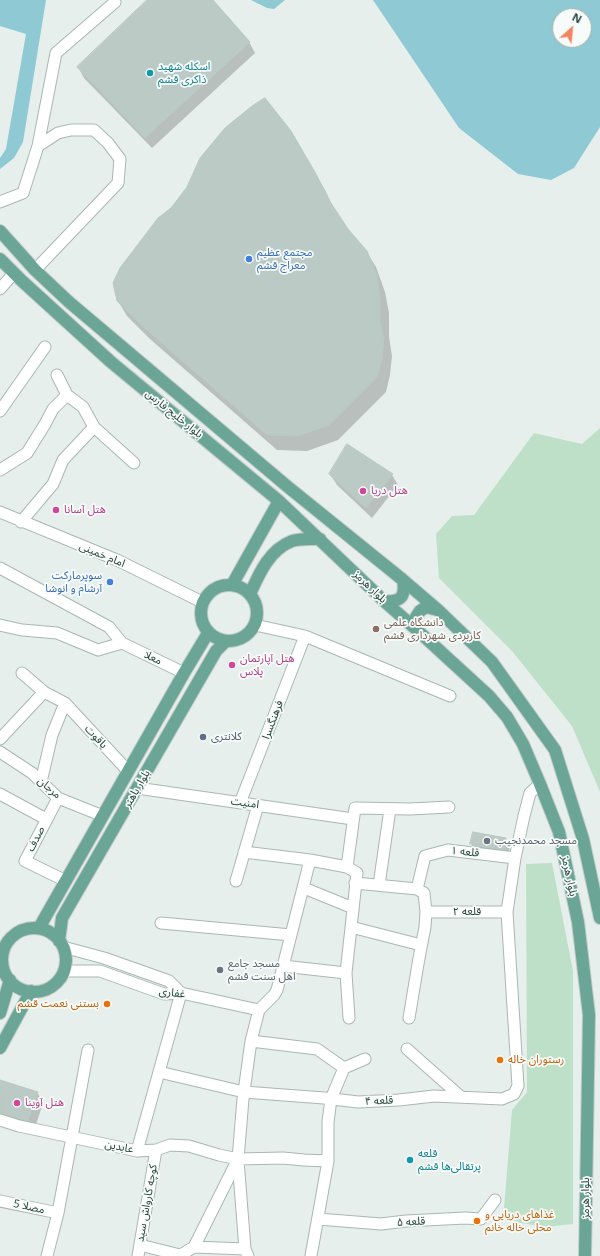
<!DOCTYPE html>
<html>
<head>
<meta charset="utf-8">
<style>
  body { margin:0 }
  #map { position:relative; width:600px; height:1256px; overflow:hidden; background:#e6efeb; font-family:"Open Sans",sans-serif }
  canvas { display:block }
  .north { position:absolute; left:552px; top:8px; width:40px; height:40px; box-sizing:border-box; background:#f7fbf9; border:1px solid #a3b1ad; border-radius:50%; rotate:27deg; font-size:11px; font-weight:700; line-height:16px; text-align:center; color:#24423a }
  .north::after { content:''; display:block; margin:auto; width:14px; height:18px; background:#f4845f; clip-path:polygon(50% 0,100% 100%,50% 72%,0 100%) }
</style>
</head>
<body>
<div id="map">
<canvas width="600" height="1256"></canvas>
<div class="north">N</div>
</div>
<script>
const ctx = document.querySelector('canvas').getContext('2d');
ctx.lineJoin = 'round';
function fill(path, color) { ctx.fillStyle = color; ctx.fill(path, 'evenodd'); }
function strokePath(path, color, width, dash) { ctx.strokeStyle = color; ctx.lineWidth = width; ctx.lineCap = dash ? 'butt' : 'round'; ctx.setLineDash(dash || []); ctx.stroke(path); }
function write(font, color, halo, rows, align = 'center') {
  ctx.font = font + ' "Open Sans","Noto Sans Arabic",sans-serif'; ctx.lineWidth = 3.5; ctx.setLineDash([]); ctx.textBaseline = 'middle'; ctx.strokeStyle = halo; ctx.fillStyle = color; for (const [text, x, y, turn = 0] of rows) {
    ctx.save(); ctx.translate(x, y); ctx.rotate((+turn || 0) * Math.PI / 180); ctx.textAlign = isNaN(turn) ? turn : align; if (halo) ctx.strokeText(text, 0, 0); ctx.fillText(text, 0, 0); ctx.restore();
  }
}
const green = new Path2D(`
  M 600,428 L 600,792 L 572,726 L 512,651 L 439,578 L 436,534 L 452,516 L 474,515 L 534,433 L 582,444 Z
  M 552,863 L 573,971 L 573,1224 L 546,1227 L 503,1220 L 512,1110 L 527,1092 L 526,864 Z`);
const water = new Path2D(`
  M 0,0 L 46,0 L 23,142 L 14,158 L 0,169 L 0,158 L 6,149 L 26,34 L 0,26 Z
  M 251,0 L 285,0 L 274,9 L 267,8 Z
  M 373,0 L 600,0 L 600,127 L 574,168 L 551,180 L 518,174 L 459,128 ZM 560,16 L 584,16 L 584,40 L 560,40 Z`);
const shadow = new Path2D(`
  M 148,0 L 212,0 L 249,42 L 255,53 L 152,148 L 84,78 L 78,67 Z
  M 290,132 L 325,190 L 335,211 L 347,230 L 366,251 L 376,267 L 385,292 L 389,313 L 389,337 L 392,356 L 390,375 L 386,392 L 338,440 L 307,451 L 277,450 L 150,339 L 127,316 L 118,301 Z
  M 330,474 L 392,475 L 398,485 L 372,518 L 337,485 Z
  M 474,833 L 505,839 L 510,846 L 508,857 L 476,851 L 472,844 Z
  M 0,1081 L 37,1092 L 43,1103 L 34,1131 L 0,1123 Z`);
const building = new Path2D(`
  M 147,0 L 213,0 L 250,42 L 145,138 L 77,67 Z
  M 265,98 L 291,131 L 316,174 L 329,200 L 348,229 L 367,251 L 377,276 L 380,297 L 380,321 L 384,340 L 382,359 L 377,377 L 329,425 L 298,436 L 267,435 L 140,324 L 117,301 L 113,283 L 120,268 L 158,218 L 171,208 L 187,187 L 200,158 L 225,128 L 252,106 Z
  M 347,444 L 393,474 L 366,508 L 329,474 Z
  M 473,832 L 506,838 L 504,850 L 472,846 L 472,843 L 470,844 Z
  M 0,1080 L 38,1092 L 28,1121 L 0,1113 Z`);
const minor = new Path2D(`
  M 38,146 L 56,53 L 115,2
  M 0,202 L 23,193 L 38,146 L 58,133 L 71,130 L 94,130 L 108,143 L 120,159 L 118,183 L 35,270
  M 0,289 L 14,273
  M 57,375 L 67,395 L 83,407 L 94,427 L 134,463
  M 0,411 L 45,347
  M 0,470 L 27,453 L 45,424 L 53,409 L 67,395
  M 0,512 L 117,560 L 202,602
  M 21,522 L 53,484 L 63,460 L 94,427
  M 0,568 L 109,627 L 122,643 L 184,673
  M 0,625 L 22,630 L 57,633 L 98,650 L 122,643
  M 255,625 L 305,636 L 450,696
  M 22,673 L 44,692 L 65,703 L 128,771
  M 0,739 L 44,692
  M 0,752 L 32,773 L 58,798 L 103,816
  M 41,782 L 52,735 L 65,703
  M 137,788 L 353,819
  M 0,794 L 46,819
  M 58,798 L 25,861 L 66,881
  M 240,803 L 305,636
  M 244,852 L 310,860
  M 347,867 L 355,808 L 410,809 L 449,807
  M 236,881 L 258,805
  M 355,883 L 417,889 L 424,893 L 426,912 L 425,927 L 419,958 L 409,1018
  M 379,885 L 390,809
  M 304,888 L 353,908
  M 417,889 L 425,856 L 448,850 L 515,858
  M 426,912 L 507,912
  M 161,923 L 291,935
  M 351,927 L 421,945
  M 63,947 L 104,958 L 169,981 L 181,993
  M 0,948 L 4,949
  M 283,966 L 346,973
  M 64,971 L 100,971 L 164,994 L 181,993 L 259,1010
  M 251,1041 L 317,1049 L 344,1068
  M 407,1049 L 460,1096
  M 159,1072 L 244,1092 L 324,1098 L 358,1102 L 399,1100 L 434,1096 L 502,1099 L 514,1094 L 518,1086 L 507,912 L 515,858 L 524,816 L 530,793 L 540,784
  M 0,1120 L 19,1126 L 137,1151 L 156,1150 L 170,1145 L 189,1146 L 219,1155 L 238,1159
  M 137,1151 L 181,993
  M 238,1160 L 245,1249 L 248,1256
  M 328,1161 L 304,1160 L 283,1158 L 238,1159 L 243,1099 L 251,1041 L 259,1010 L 274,995 L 277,990 L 310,860 L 347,867 L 357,873 L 346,973 L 349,1018
  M 0,1201 L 58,1213
  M 318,1219 L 381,1224 L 406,1221 L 465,1218 L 481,1219 L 495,1200
  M 140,1245 L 180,1255
  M 194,1247 L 245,1249
  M 47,1256 L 58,1213 L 88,1050
  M 138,1256 L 156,1150
  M 179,1256 L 194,1247 L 238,1159
  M 311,1256 L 328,1161 L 328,1122 L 331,1099 L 344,1068 L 365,1059`);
const major = new Path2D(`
  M 0,231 L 35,270 L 69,302 L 288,487 L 403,580 L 438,610 L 492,662 L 555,750 L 583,839 L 600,918
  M 0,259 L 22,281 L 111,362 L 279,501 L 232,585
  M 279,501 L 384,601 L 417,630 L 489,696 L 507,717 L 523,744 L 540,784 L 559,832 L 578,922 L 589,1015 L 585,1256
  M201 613a28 28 0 1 1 56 0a28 28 0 1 1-56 0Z
  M 250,594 C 259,574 269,550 292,541 C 300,538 311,539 320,539
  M 384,601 C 400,602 406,598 403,580
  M 417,630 L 416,617 L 420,611 L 426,607 L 438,610
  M 39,928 L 184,673 L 208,633
  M2 960a32 32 0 1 1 64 0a32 32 0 1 1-64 0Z
  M 59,941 L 62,918 L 216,651 L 225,642
  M 0,1013 L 10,980
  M 0,1048 L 31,991`);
const markers = [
  [150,73,4,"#0f9aa8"],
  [249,259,4,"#3f7fe0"],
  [363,491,4,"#d1479c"],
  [56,510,4,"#d1479c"],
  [110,582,4,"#3f7fe0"],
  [376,629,4,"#8d6e63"],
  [232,665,4,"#d1479c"],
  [203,737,4,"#5c6f8a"],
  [487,841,4,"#6b7280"],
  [220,970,4,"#6b7280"],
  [107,1004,4,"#e8710a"],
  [500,1060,4,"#e8710a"],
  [17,1103,4,"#d1479c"],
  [410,1160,4,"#0f9aa8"],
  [477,1221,4,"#e8710a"]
];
const cultureNames = [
  ["اسکله شهید",158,67],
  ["ذاکری قشم",158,80],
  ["قلعه",418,1154],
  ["پرتقالی‌ها قشم",418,1167]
];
const shopNames = [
  ["مجتمع عظیم",257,253],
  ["معراج قشم",257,266],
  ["سوپرمارکت",102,576,"right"],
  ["آرشام و انوشا",102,589,"right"]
];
const streetNames = [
  ["بلوار خلیج فارس",174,414,39],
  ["امام خمینی",102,555,23],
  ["بلوار هرمز",370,587,44],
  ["معلا",153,658,26],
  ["فرهنگسرا",273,720,-69],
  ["یاقوت",96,737,47],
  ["مرجان",49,788,40],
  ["بلوار باهنر",137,789,-60],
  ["امنیت",245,803,8],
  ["صدف",36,839,-63],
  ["قلعه ۱",465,852,6],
  ["بلوار هرمز",569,876,78],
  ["قلعه ۲",467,912],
  ["غفاری",172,993,7],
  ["قلعه ۴",379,1101,-3],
  ["عابدین",119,1147,11],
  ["بلوار هرمز",586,1198,-90],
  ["کوچه کارواش سید",147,1203,-80],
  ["مصلا 5",29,1207,12],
  ["قلعه ۵",411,1222,-3]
];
const hotelNames = [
  ["هتل دریا",371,491],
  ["هتل آسانا",64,510],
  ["هتل آپارتمان",240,659],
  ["پلاس",240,672],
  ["هتل آوینا",25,1103]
];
const educationNames = [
  ["دانشگاه علمی",384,623],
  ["کاربردی شهرداری قشم",384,636]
];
const serviceNames = [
  ["کلانتری",211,737]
];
const worshipNames = [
  ["مسجد محمدنجیب",495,841],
  ["مسجد جامع",228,964],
  ["اهل سنت قشم",228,977]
];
const foodNames = [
  ["بستنی نعمت قشم",99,1004,"right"],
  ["رستوران خاله",508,1060],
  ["غذاهای دریایی و",485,1215],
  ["محلی خاله‌ خانم",485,1228]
];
fill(green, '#bfe0c8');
fill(water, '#8ec9d4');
fill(shadow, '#0003');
fill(building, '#bbcac4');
strokePath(building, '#b8c9c2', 1);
strokePath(minor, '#a8b8b2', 13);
strokePath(major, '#c2cac8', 14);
strokePath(minor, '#fff', 11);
strokePath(major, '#6aa596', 12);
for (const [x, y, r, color] of markers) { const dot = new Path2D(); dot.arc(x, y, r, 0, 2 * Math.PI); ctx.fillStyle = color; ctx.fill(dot); strokePath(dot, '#f7fbf9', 1.5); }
write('11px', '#0d838f', '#f7fbf9', cultureNames, 'left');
write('11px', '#366cbe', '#f7fbf9', shopNames, 'left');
write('11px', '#24423a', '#f7fbf9', streetNames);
write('11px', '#b23c85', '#f7fbf9', hotelNames, 'left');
write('11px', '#785e54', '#f7fbf9', educationNames, 'left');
write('11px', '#4e5e75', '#f7fbf9', serviceNames, 'left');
write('11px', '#5b616d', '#f7fbf9', worshipNames, 'left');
write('11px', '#c56008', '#f7fbf9', foodNames, 'left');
</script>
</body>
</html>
